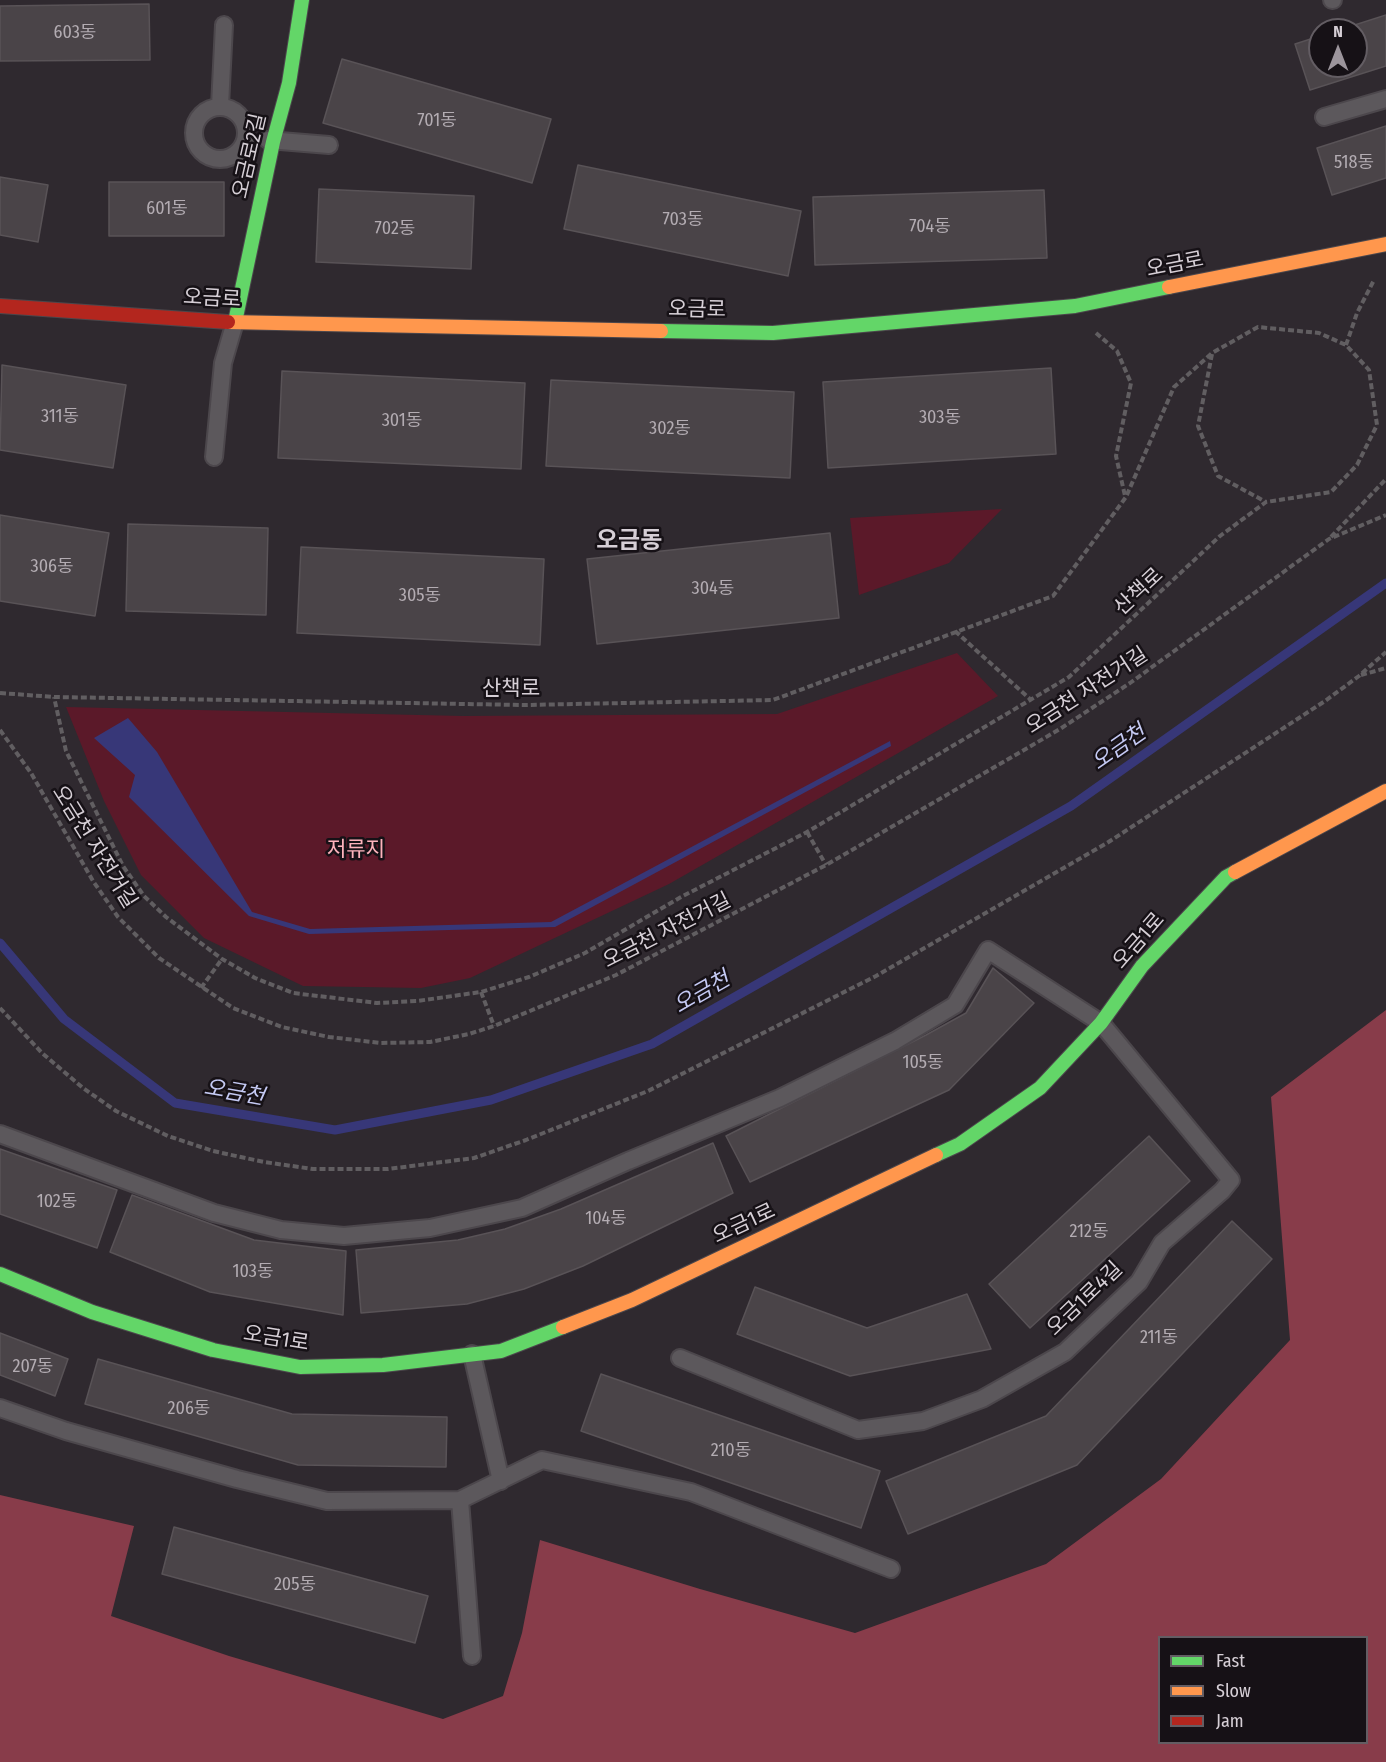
<!DOCTYPE html>
<html>
<head>
<meta charset="utf-8">
<style>
  body { margin:0 }
  #map { position:relative; width:1386px; height:1762px; overflow:hidden; background:#2f292f; font-family:"Fira Sans Condensed",sans-serif }
  canvas { display:block }
  .legend { position:absolute; left:1158px; top:1636px; width:210px; height:108px; box-sizing:border-box; background:#161116; border:2px solid #635d63; margin:0; padding:8px 10px; list-style:none; font-size:18px; color:#d6cfd6 }
  .legend li { display:flex; align-items:center; gap:12px; height:30px }
  .legend b { width:30px; border:2px solid #635d63 }
  .north { position:absolute; left:1308px; top:18px; width:60px; height:60px; box-sizing:border-box; background:#161116; border:2px solid #635d63; border-radius:50%; rotate:0deg; font-size:16px; font-weight:700; line-height:24px; text-align:center; color:#d6cfd6 }
  .north::after { content:''; display:block; margin:auto; width:21px; height:27px; background:#9c959c; clip-path:polygon(50% 0,100% 100%,50% 72%,0 100%) }
</style>
</head>
<body>
<div id="map">
<canvas width="1386" height="1762"></canvas>
<ul class="legend">
<li><b style="height:8px;background:#63d668"></b>Fast</li>
<li><b style="height:8px;background:#ff974d"></b>Slow</li>
<li><b style="height:8px;background:#b3261e"></b>Jam</li>
</ul>
<div class="north">N</div>
</div>
<script>
const ctx = document.querySelector('canvas').getContext('2d');
ctx.lineJoin = 'round';
function fill(path, color) { ctx.fillStyle = color; ctx.fill(path, 'evenodd'); }
function strokePath(path, color, width, dash) { ctx.strokeStyle = color; ctx.lineWidth = width; ctx.lineCap = dash ? 'butt' : 'round'; ctx.setLineDash(dash || []); ctx.stroke(path); }
function write(font, color, halo, rows, align = 'center') {
  ctx.font = font + ' "Fira Sans Condensed","Noto Sans KR",sans-serif'; ctx.lineWidth = 5; ctx.setLineDash([]); ctx.textBaseline = 'middle'; ctx.strokeStyle = halo; ctx.fillStyle = color; for (const [text, x, y, turn = 0] of rows) {
    ctx.save(); ctx.translate(x, y); ctx.rotate((+turn || 0) * Math.PI / 180); ctx.textAlign = isNaN(turn) ? turn : align; if (halo) ctx.strokeText(text, 0, 0); ctx.fillText(text, 0, 0); ctx.restore();
  }
}
const green = new Path2D(`
  M 1002,509 L 949,563 L 859,595 L 850,518 Z
  M 957,653 L 998,696 L 669,884 L 470,978 L 421,988 L 303,986 L 204,938 L 141,875 L 104,801 L 66,707 L 463,716 L 777,714 Z`);
const forest = new Path2D(`
  M 1386,1010 L 1386,1762 L 0,1762 L 0,1495 L 134,1526 L 111,1616 L 229,1656 L 443,1719 L 503,1696 L 522,1633 L 540,1540 L 700,1589 L 855,1633 L 1046,1564 L 1161,1479 L 1290,1340 L 1271,1097 ZM 1160,1638 L 1366,1638 L 1366,1742 L 1160,1742 Z`);
const water = new Path2D(`
  M 128,718 L 157,752 L 252,912 L 310,929 L 551,922 L 890,741 L 891,746 L 555,927 L 309,934 L 249,916 L 129,797 L 135,775 L 94,738 Z`);
const stream = new Path2D(`
  M 0,943 L 64,1019 L 175,1103 L 335,1130 L 491,1100 L 652,1044 L 1071,806 L 1386,583`);
const building = new Path2D(`
  M 149,4 L 150,60 L 0,61 L 0,6 Z
  M 1386,15 L 1386,66 L 1310,90 L 1295,44 L 1320,36 L 1320,66 L 1356,66 L 1356,30 L 1339,30 Z
  M 342,59 L 551,119 L 532,183 L 323,123 Z
  M 1386,126 L 1386,178 L 1332,195 L 1317,148 Z
  M 578,165 L 801,211 L 788,276 L 564,229 Z
  M 0,177 L 48,185 L 38,242 L 0,235 Z
  M 109,182 L 224,182 L 224,236 L 109,236 Z
  M 319,189 L 474,196 L 471,269 L 316,262 Z
  M 1044,190 L 1047,258 L 815,265 L 813,197 Z
  M 2,365 L 126,385 L 113,468 L 0,450 Z
  M 1051,368 L 1056,454 L 828,468 L 823,382 Z
  M 282,371 L 525,383 L 521,469 L 278,458 Z
  M 551,380 L 794,392 L 790,478 L 546,466 Z
  M 0,515 L 109,533 L 95,616 L 0,601 Z
  M 128,524 L 268,528 L 266,615 L 126,611 Z
  M 830,533 L 839,618 L 597,644 L 587,559 Z
  M 301,547 L 544,559 L 540,645 L 297,633 Z
  M 993,968 L 1034,1003 L 949,1090 L 750,1182 L 726,1136 L 926,1035 L 966,1013 Z
  M 1149,1136 L 1190,1181 L 1030,1328 L 989,1284 Z
  M 713,1143 L 733,1193 L 583,1266 L 524,1289 L 467,1304 L 361,1313 L 356,1250 L 458,1240 L 505,1229 L 561,1209 Z
  M 0,1149 L 117,1190 L 97,1248 L 0,1214 Z
  M 132,1195 L 254,1240 L 346,1251 L 343,1315 L 210,1292 L 110,1252 Z
  M 1232,1221 L 1272,1259 L 1077,1465 L 908,1534 L 886,1481 L 1046,1416 Z
  M 755,1287 L 867,1328 L 967,1294 L 991,1349 L 850,1376 L 737,1334 Z
  M 0,1333 L 68,1359 L 55,1396 L 0,1375 Z
  M 98,1359 L 292,1414 L 447,1417 L 446,1467 L 298,1465 L 85,1404 Z
  M 601,1374 L 880,1471 L 861,1528 L 581,1431 Z
  M 174,1527 L 428,1596 L 415,1643 L 162,1574 Z`);
const path = new Path2D(`
  M 1096,333 L 1117,351 L 1131,383 L 1116,456 L 1125,496
  M 1346,345 L 1357,313 L 1374,280
  M 1212,354 L 1198,426 L 1218,476 L 1266,502
  M 1331,537 L 1386,479
  M 955,631 L 1031,700
  M 1361,675 L 1386,668
  M 0,693 L 54,697 L 525,705 L 773,700 L 1053,596 L 1126,497 L 1174,387 L 1212,353 L 1258,327 L 1319,333 L 1346,345 L 1369,370 L 1377,425 L 1357,465 L 1331,492 L 1266,502 L 1220,536 L 1069,677 L 807,832 L 681,897 L 585,953 L 529,977 L 481,992 L 417,1001 L 377,1003 L 293,993 L 255,978 L 222,959 L 166,917 L 144,896 L 123,866 L 66,751 L 54,697
  M 0,730 L 31,773 L 93,881 L 118,917 L 159,958 L 233,1008 L 282,1027 L 329,1037 L 381,1043 L 430,1042 L 469,1034 L 494,1026 L 616,975 L 826,865 L 1060,729 L 1130,683 L 1329,539 L 1386,515
  M 807,832 L 826,865
  M 201,988 L 222,959
  M 481,992 L 494,1026
  M 0,1008 L 42,1053 L 83,1088 L 116,1111 L 168,1136 L 213,1151 L 264,1162 L 313,1169 L 388,1169 L 474,1158 L 526,1140 L 648,1091 L 876,976 L 1107,843 L 1325,701 L 1359,676 L 1386,652`);
const lane = new Path2D(`
  M 1332,0 L 1333,0
  M 220,106 L 224,25
  M194 133a26 26 0 1 1 52 0a26 26 0 1 1-52 0Z
  M 1324,117 L 1386,99
  M 268,140 L 329,145
  M 214,457 L 223,363 L 235,322
  M 0,1134 L 214,1213 L 281,1230 L 344,1236 L 430,1228 L 522,1208 L 628,1161 L 780,1098 L 895,1041 L 955,1005 L 988,950 L 1101,1023 L 1231,1180 L 1222,1191 L 1162,1243 L 1139,1282 L 1065,1352 L 982,1399 L 923,1421 L 858,1430 L 680,1358
  M 472,1354 L 501,1481
  M 0,1408 L 66,1431 L 237,1479 L 327,1501 L 460,1500 L 542,1460 L 691,1492 L 891,1569
  M 460,1500 L 472,1656`);
const fast = new Path2D(`
  M 235,322 L 273,142 L 289,83 L 302,0
  M 661,331 L 773,333 L 1075,306 L 1169,287
  M 936,1155 L 960,1144 L 1040,1088 L 1101,1023 L 1142,966 L 1226,877 L 1235,872
  M 0,1274 L 92,1312 L 213,1350 L 300,1367 L 383,1365 L 501,1351 L 563,1327`);
const slow = new Path2D(`
  M 1169,287 L 1386,244
  M 228,322 L 661,331
  M 1235,872 L 1386,791
  M 563,1327 L 632,1300 L 936,1155`);
const jam = new Path2D(`
  M 0,306 L 228,322`);
const numberNames = [
  ["603동",75,33],
  ["701동",437,121],
  ["518동",1354,163],
  ["601동",167,209],
  ["703동",683,220],
  ["704동",930,227],
  ["702동",395,229],
  ["311동",60,417],
  ["303동",940,418],
  ["301동",402,421],
  ["302동",670,429],
  ["306동",52,567],
  ["304동",713,589],
  ["305동",420,596],
  ["105동",923,1063],
  ["102동",57,1202],
  ["104동",606,1219],
  ["212동",1089,1232],
  ["103동",253,1272],
  ["211동",1159,1338],
  ["207동",33,1367],
  ["206동",189,1409],
  ["210동",731,1451],
  ["205동",295,1585]
];
const streetNames = [
  ["오금로2길",250,156,-77],
  ["오금로",1175,265,-11],
  ["오금로",212,299,3],
  ["오금로",697,310,1],
  ["산책로",1139,592,-43],
  ["산책로",511,689],
  ["오금천 자전거길",1087,691,-33],
  ["오금천 자전거길",94,847,58],
  ["오금천 자전거길",667,931,-27],
  ["오금1로",1139,941,-49],
  ["오금1로",744,1224,-25],
  ["오금1로4길",1085,1299,-44],
  ["오금1로",276,1339,9]
];
const parkNames = [
  ["저류지",356,850]
];
const waterNames = [
  ["오금천",1119,748,-35],
  ["오금천",702,993,-30],
  ["오금천",234,1093,10]
];
const quarterNames = [
  ["오금동",629,541]
];
fill(green, '#5b1929');
fill(forest, '#883c4a');
fill(water, '#373778');
strokePath(stream, '#373778', 9);
fill(building, '#4a4448');
strokePath(building, '#595357', 1.5);
strokePath(lane, '#4c474c', 20);
strokePath(fast, '#4c474c', 16);
strokePath(slow, '#4c474c', 16);
strokePath(jam, '#4c474c', 16);
strokePath(path, '#615e61', 4, [6, 3]);
strokePath(lane, '#5c585c', 16);
strokePath(fast, '#63d668', 14);
strokePath(slow, '#ff974d', 14);
strokePath(jam, '#b3261e', 14);
write('18px', '#b3acb2', null, numberNames);
write('21px', '#d6cfd6', '#161116', streetNames);
write('21px', '#fdb2bb', '#161116', parkNames);
write('italic 22px', '#c5caf4', '#161116', waterNames);
write('bold 24px', '#d6cfd6', '#161116', quarterNames);
</script>
</body>
</html>
